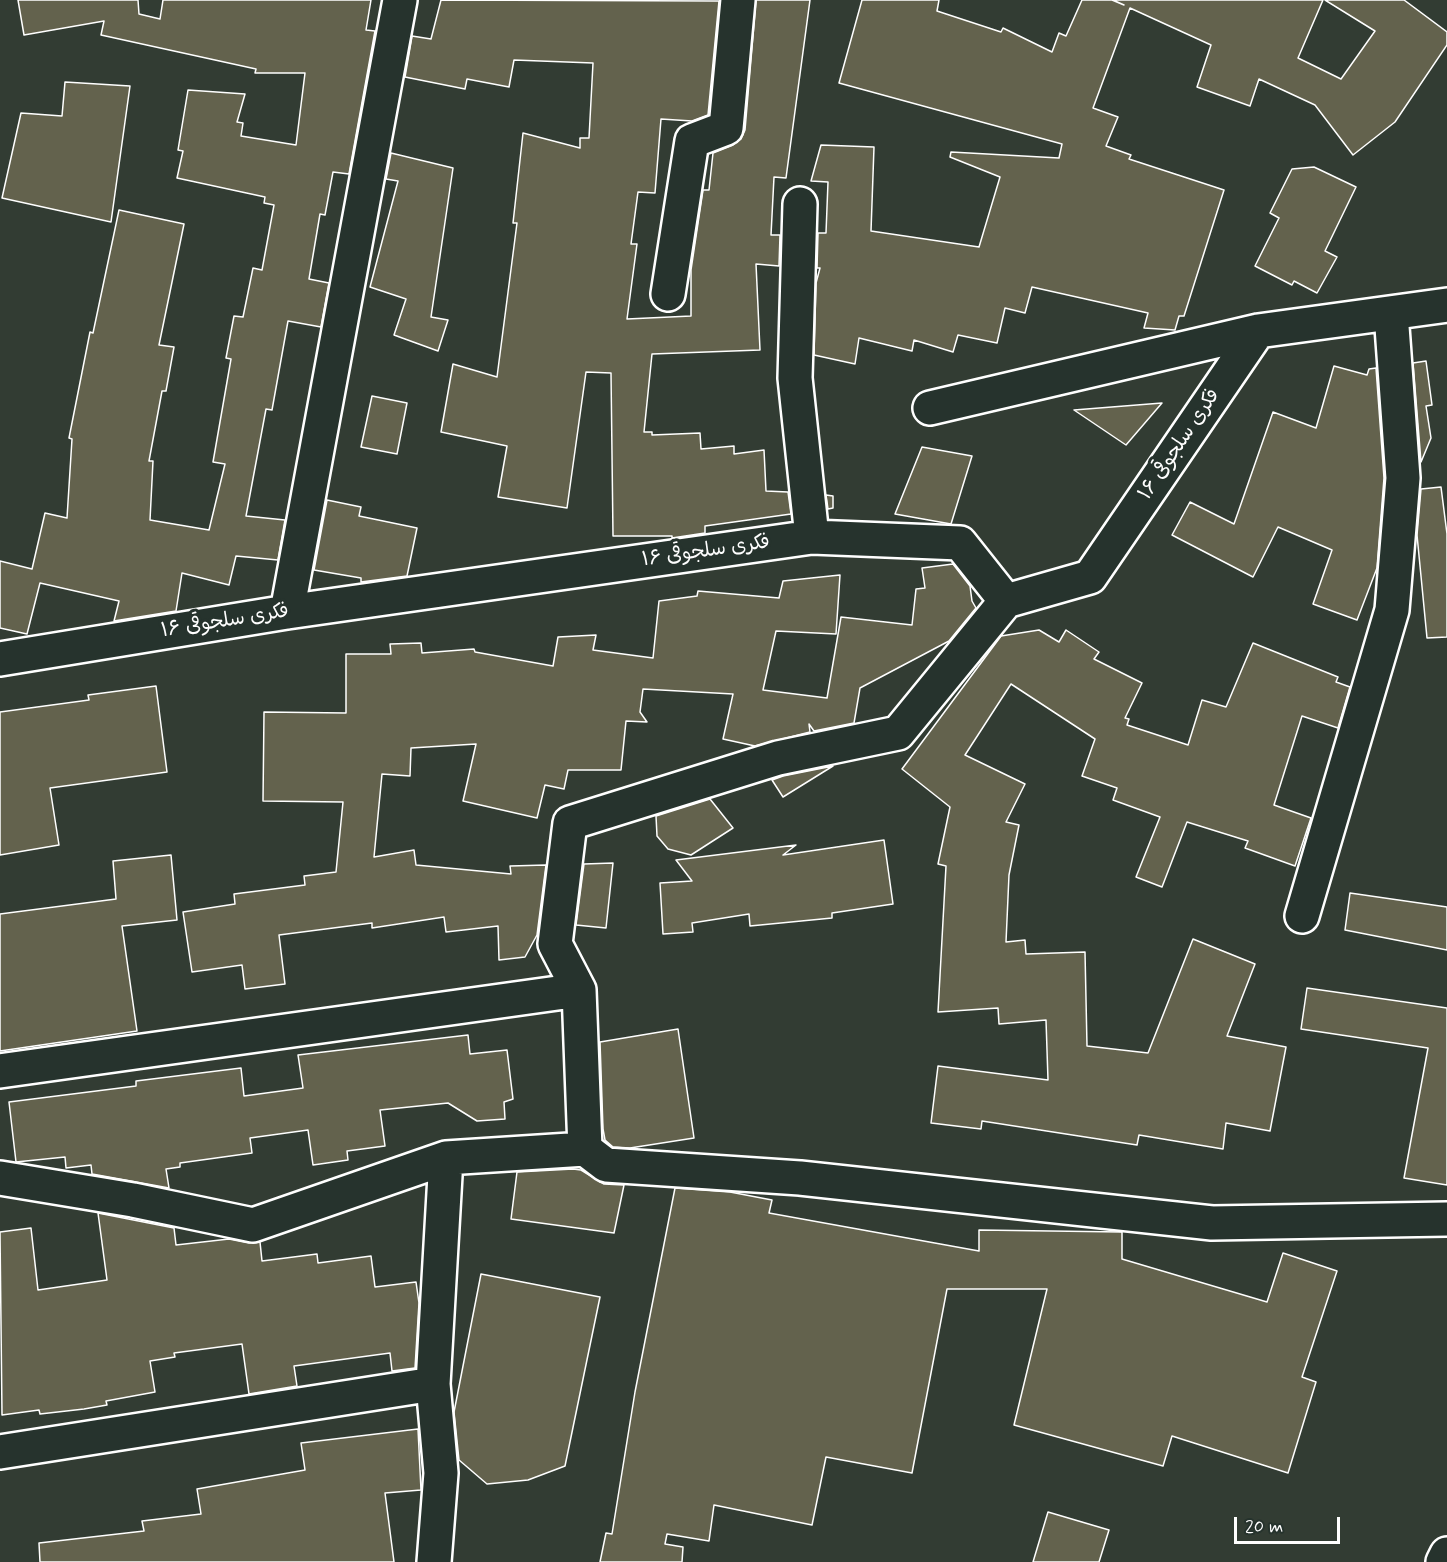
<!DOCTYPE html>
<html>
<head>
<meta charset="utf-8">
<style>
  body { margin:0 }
  #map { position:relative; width:1447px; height:1562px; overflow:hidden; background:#323c33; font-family:Mynerve,sans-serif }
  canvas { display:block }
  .scale { position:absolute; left:1234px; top:1517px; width:106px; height:27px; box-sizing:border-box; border:3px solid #fff; border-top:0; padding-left:8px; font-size:18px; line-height:21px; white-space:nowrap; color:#fff; -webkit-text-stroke:4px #26332d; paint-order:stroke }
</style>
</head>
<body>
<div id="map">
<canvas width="1447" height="1562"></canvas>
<div class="scale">20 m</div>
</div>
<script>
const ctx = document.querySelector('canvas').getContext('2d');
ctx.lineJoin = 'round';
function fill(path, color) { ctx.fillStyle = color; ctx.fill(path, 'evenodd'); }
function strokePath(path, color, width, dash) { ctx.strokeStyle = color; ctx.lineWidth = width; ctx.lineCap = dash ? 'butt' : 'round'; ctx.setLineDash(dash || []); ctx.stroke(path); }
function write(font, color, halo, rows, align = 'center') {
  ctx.font = font + ' Mynerve,"Playpen Sans Arabic",sans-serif'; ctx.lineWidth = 6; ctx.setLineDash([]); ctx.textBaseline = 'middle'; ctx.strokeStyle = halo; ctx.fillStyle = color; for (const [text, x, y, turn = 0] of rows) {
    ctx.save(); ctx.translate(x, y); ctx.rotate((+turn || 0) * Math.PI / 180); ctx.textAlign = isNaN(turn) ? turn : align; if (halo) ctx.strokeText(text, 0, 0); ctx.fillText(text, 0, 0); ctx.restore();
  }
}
const building = new Path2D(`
  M 18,0 L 138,0 L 139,14 L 160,19 L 163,0 L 371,0 L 366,30 L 375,31 L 349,174 L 333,172 L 325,215 L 320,214 L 309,279 L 329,283 L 321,327 L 288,321 L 272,410 L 266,409 L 246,516 L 285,520 L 278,560 L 236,556 L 229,585 L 182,573 L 176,611 L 114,621 L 119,601 L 40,583 L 27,634 L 0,628 L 0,561 L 32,569 L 45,513 L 67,518 L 72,439 L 69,438 L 90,332 L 93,333 L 119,210 L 184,224 L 159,345 L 174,347 L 166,391 L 162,391 L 149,461 L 153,461 L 150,520 L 209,530 L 225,464 L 213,462 L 231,359 L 226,358 L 234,316 L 243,317 L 253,268 L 262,270 L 274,205 L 264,203 L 265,197 L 177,178 L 183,151 L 178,150 L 188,90 L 245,94 L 237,122 L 243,123 L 241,136 L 296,145 L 305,73 L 255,73 L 256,69 L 101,35 L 104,21 L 24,35 Z
  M 441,0 L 719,1 L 708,115 L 692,121 L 661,119 L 655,193 L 638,192 L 631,244 L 637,244 L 627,319 L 691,316 L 691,270 L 703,190 L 709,190 L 713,153 L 733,145 L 741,139 L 745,130 L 756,0 L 810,0 L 786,178 L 774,177 L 771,235 L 780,235 L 779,266 L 756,264 L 760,350 L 652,354 L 644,432 L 652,432 L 652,435 L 700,433 L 701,449 L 734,446 L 734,454 L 764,450 L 766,491 L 788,492 L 791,514 L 705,526 L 705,533 L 672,538 L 672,536 L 613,536 L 611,373 L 586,372 L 567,508 L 498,497 L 507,446 L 441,432 L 453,364 L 497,377 L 517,223 L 513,223 L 523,133 L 580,148 L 580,138 L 589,138 L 593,63 L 514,60 L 509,87 L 467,79 L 465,89 L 405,77 L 412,36 L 431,39 Z
  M 862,0 L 939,0 L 937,11 L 1001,32 L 1003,28 L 1052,52 L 1059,33 L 1066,36 L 1082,0 L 1112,0 L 1124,5 L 1113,0 L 1323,0 L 1298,58 L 1341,79 L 1375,31 L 1325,0 L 1404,0 L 1447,32 L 1447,45 L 1395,122 L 1353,155 L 1315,105 L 1259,79 L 1250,106 L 1197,87 L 1211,45 L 1130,8 L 1093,108 L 1118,117 L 1106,146 L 1131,155 L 1129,159 L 1224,190 L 1184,316 L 1179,316 L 1175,330 L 1144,328 L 1148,313 L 1032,287 L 1025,313 L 1005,308 L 997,343 L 958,335 L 953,352 L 914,340 L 912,351 L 859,338 L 855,364 L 814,355 L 816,283 L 820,268 L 817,268 L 818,233 L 826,233 L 828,182 L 811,181 L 821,145 L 874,147 L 871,231 L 979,247 L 1000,177 L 950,157 L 951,152 L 1059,158 L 1062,144 L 839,83 Z
  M 65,82 L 130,86 L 111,222 L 2,198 L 21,113 L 62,116 Z
  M 391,153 L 453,168 L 431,317 L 448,320 L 438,351 L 394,335 L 406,299 L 370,287 L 398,181 L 386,179 Z
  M 1314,167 L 1356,187 L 1325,251 L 1337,257 L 1317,293 L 1294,281 L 1292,285 L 1255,266 L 1279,218 L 1270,213 L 1292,169 Z
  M 1426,361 L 1432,405 L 1426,406 L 1431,438 L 1421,462 L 1413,363 Z
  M 1334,366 L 1367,375 L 1369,369 L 1376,368 L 1384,478 L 1377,568 L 1357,620 L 1313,604 L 1332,550 L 1278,527 L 1253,577 L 1172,535 L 1190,502 L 1234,524 L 1273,412 L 1316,428 Z
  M 372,396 L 407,403 L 397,454 L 361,447 Z
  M 1162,403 L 1126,445 L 1074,410 Z
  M 922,447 L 972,456 L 951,524 L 895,514 Z
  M 1441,487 L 1447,534 L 1447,637 L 1427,638 L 1417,535 L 1421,489 Z
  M 826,495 L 833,496 L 833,508 L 828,509 Z
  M 327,500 L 361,507 L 359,516 L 417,528 L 407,576 L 361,582 L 361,578 L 314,570 Z
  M 953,564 L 970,586 L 972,601 L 976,608 L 949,641 L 860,688 L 854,723 L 814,731 L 809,724 L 810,732 L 755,746 L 723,739 L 733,694 L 643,689 L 640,712 L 647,722 L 626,721 L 621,770 L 568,770 L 564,789 L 545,785 L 537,818 L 463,801 L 476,744 L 411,748 L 410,776 L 382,774 L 374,857 L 414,850 L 416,865 L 511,874 L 510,866 L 546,865 L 537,935 L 525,957 L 499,960 L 498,926 L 446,932 L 444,917 L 372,928 L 372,923 L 279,935 L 285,984 L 245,989 L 242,965 L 192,972 L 183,912 L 235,904 L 234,894 L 305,885 L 304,876 L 336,872 L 343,802 L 263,801 L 264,712 L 346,713 L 346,654 L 391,654 L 390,644 L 421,643 L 422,653 L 474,649 L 475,652 L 553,666 L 558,637 L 596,635 L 593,650 L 653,658 L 659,601 L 697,596 L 698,591 L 779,598 L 783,581 L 840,575 L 836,634 L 776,631 L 763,690 L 827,698 L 841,617 L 912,625 L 916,589 L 925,588 L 922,568 Z
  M 1039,630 L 1059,642 L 1066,630 L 1099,652 L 1094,659 L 1142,683 L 1125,718 L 1129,719 L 1127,725 L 1188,745 L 1202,700 L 1226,707 L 1253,643 L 1338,677 L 1336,682 L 1350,687 L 1338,728 L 1302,716 L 1274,805 L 1311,818 L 1295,866 L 1245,848 L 1248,841 L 1187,822 L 1162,887 L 1136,877 L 1160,817 L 1113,800 L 1117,788 L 1082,776 L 1095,739 L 1011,684 L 965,755 L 1025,784 L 1006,822 L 1019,825 L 1009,875 L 1006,942 L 1025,940 L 1026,954 L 1085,952 L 1087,1046 L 1148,1053 L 1193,939 L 1255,964 L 1227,1036 L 1286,1047 L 1270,1131 L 1226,1123 L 1223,1149 L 1139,1135 L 1137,1145 L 982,1121 L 981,1129 L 931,1123 L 938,1066 L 1048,1080 L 1046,1020 L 999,1024 L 998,1008 L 938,1012 L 946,866 L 938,864 L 950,807 L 902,769 L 1001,636 Z
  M 156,686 L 167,772 L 50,788 L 59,845 L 0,855 L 0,712 L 89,700 L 88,695 Z
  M 833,766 L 783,797 L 772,780 L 783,776 Z
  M 710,799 L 733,828 L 691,855 L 668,849 L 657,836 L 656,816 Z
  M 884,840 L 893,904 L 832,913 L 832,918 L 750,926 L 749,914 L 692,923 L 693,932 L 663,934 L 660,883 L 692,881 L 676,860 L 796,845 L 783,855 Z
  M 171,855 L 177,920 L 122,926 L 137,1031 L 0,1051 L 0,914 L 116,899 L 113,861 Z
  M 613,863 L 606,928 L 576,925 L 584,864 Z
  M 1350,893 L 1447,907 L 1447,950 L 1345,930 Z
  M 1307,988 L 1447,1008 L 1447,1185 L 1404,1178 L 1428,1048 L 1301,1029 Z
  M 678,1029 L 694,1138 L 630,1148 L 613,1147 L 605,1140 L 603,1129 L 600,1042 Z
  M 468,1035 L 470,1054 L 507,1050 L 513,1099 L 504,1102 L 505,1119 L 477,1121 L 448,1103 L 380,1110 L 385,1146 L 347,1151 L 348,1160 L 313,1165 L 308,1130 L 250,1138 L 252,1153 L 180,1163 L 180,1167 L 166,1169 L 169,1188 L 92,1174 L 91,1165 L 66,1168 L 65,1157 L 16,1162 L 9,1102 L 136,1086 L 136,1081 L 241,1068 L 244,1096 L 303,1088 L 298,1055 Z
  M 573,1169 L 581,1170 L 604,1184 L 624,1185 L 614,1233 L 511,1219 L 517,1172 Z
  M 675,1188 L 730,1192 L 772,1200 L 769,1213 L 979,1251 L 979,1230 L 1122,1232 L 1122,1259 L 1267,1302 L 1283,1253 L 1337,1271 L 1302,1377 L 1316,1382 L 1288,1473 L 1172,1436 L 1163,1466 L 1014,1425 L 1047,1289 L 947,1289 L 912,1473 L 826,1457 L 812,1525 L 714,1505 L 709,1541 L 667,1534 L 665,1544 L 683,1547 L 682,1562 L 600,1562 L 606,1533 L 612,1534 L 635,1392 Z
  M 98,1213 L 174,1228 L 176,1245 L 229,1239 L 249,1243 L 260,1242 L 262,1261 L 317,1254 L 318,1263 L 371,1256 L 375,1287 L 416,1282 L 419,1303 L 415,1368 L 392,1371 L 390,1353 L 294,1366 L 297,1386 L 249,1394 L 242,1344 L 174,1353 L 175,1357 L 150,1361 L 155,1392 L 106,1401 L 107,1405 L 84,1409 L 40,1414 L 39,1410 L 2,1415 L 0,1232 L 31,1228 L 38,1290 L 107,1280 Z
  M 481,1274 L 600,1297 L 565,1466 L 528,1480 L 487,1484 L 459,1460 L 454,1412 Z
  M 418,1429 L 421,1490 L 385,1493 L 394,1562 L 40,1562 L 39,1543 L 144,1531 L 142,1521 L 201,1514 L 197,1489 L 305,1470 L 301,1443 Z
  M 1048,1512 L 1109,1530 L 1099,1562 L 1033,1562 Z`);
const minor = new Path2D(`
  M 800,204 L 795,378 L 812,537
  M 668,294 L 692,141 L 726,128 L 738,0
  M 930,408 L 1258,331 L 1447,305
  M 287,612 L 400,0
  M 0,659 L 287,612 L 812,537 L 960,543 L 1006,601 L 1090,577 L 1258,331
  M 1302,916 L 1392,610 L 1403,478 L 1391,313
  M 0,1071 L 579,990
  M 585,1149 L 606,1165 L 800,1178 L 1212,1223 L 1447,1219
  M 0,1178 L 133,1200 L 253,1225 L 446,1158
  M 0,1452 L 433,1384
  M 434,1562 L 441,1473 L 433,1384 L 446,1158 L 585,1149 L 579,990 L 555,944 L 570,823 L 778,758 L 898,733 L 1006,601
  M 1443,1562 L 1447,1554`);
const streetNames = [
  ["فکری سلجوقی ۱۶",1180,445,-56],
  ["فکری سلجوقی ۱۶",706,552,-8],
  ["فکری سلجوقی ۱۶",225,622,-9]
];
fill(building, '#63624d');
strokePath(building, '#fff', 1.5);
strokePath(minor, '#fff', 38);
strokePath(minor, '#26332d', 33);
write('20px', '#fff', '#26332d', streetNames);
</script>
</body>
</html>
